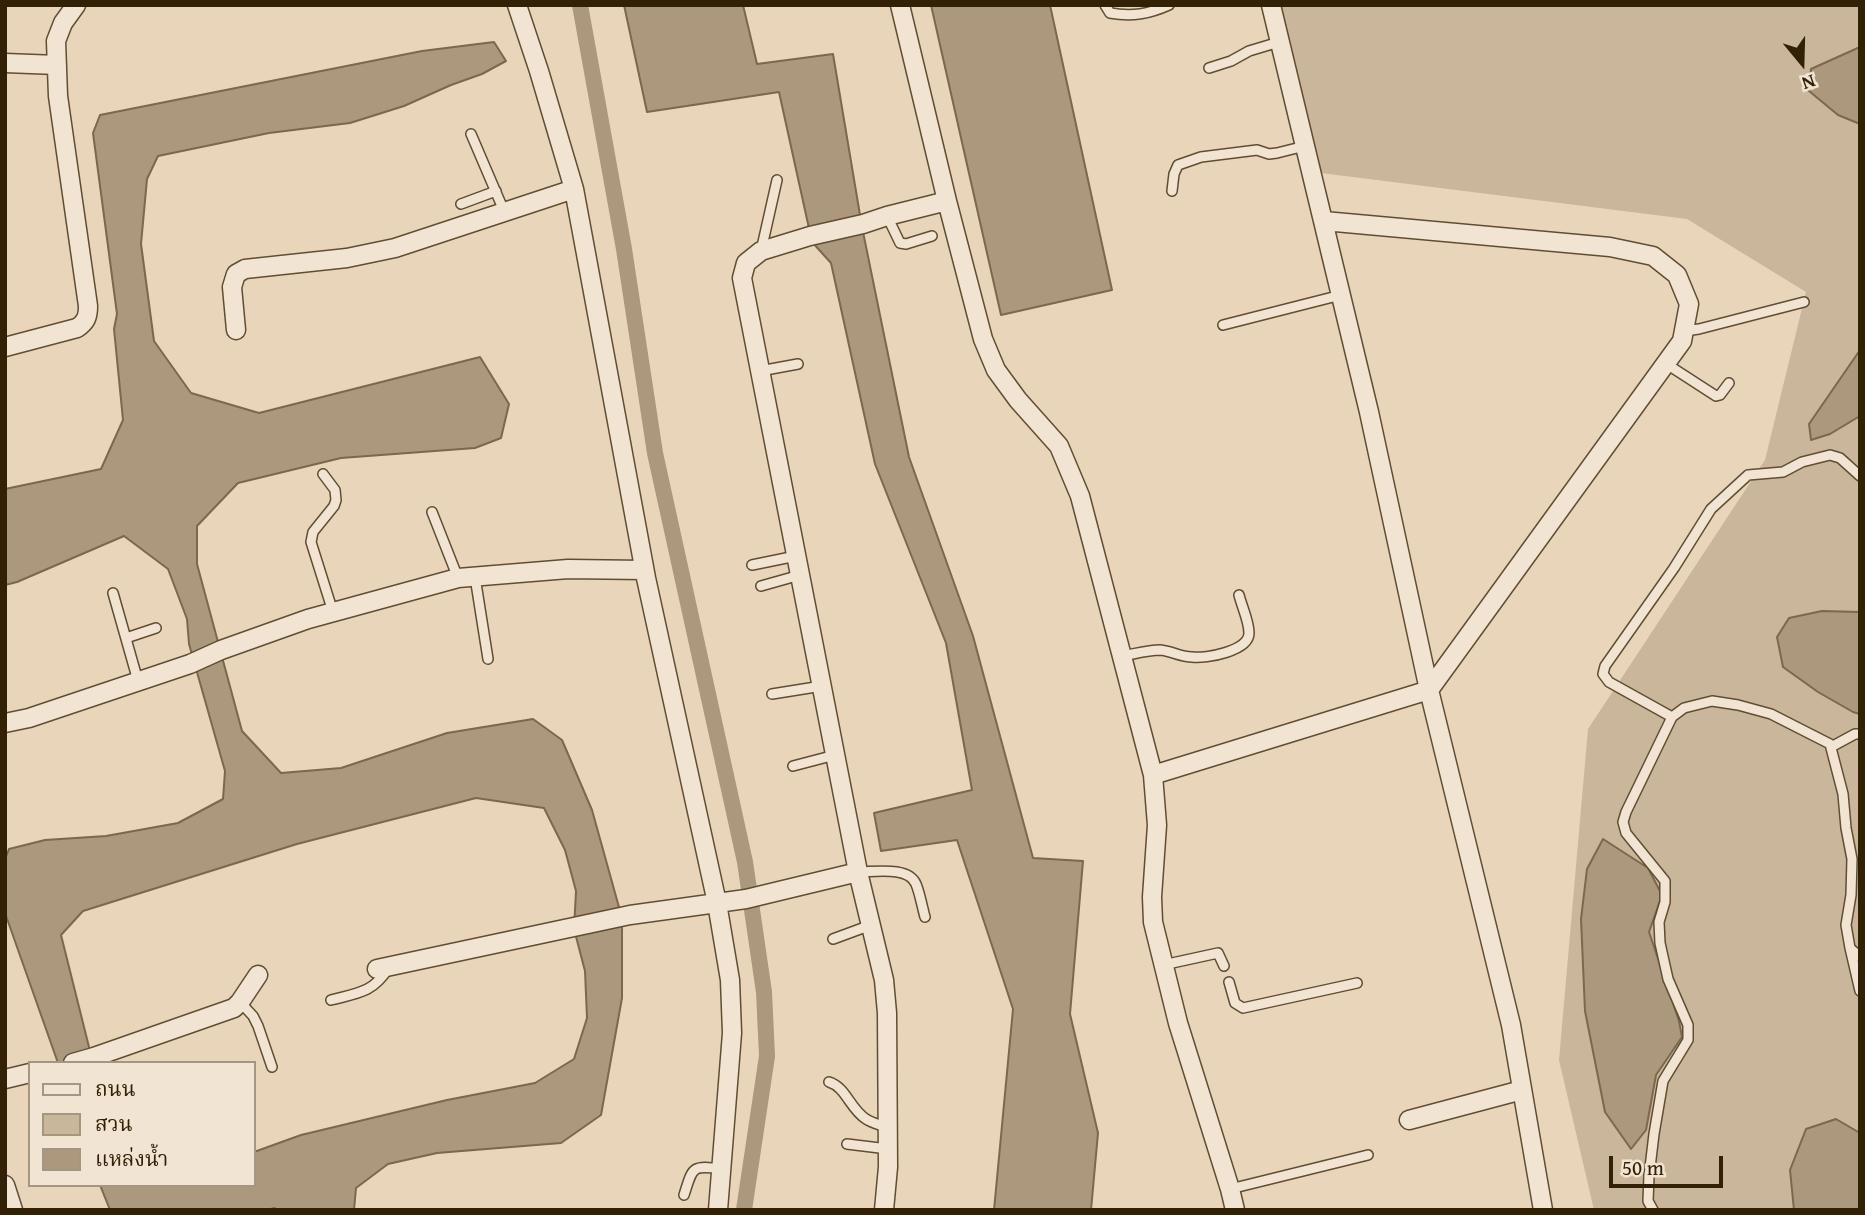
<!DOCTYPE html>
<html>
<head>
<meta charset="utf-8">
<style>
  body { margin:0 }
  #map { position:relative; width:1865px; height:1215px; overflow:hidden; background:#e9d5ba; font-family:"Gentium Book Plus","Noto Serif Thai",serif }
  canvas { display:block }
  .frame { position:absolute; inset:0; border:7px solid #332106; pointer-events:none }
  .legend { position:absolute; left:28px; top:1061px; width:228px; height:126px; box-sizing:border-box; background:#f1e4d2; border:2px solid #a59680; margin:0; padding:9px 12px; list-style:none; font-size:21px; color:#332106 }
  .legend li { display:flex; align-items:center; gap:14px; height:35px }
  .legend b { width:35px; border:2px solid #a59680 }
  .north { position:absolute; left:1767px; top:28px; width:70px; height:70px; -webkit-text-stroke:5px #f1e4d2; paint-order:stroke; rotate:161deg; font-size:19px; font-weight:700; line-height:28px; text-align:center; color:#332106 }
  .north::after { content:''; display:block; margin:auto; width:24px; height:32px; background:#332106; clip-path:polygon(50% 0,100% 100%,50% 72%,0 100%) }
  .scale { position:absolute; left:1609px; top:1156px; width:114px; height:32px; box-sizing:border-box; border:4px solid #332106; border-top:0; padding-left:9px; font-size:21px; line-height:24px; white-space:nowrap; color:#332106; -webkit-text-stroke:5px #f1e4d2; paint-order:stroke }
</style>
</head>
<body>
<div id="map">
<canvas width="1865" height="1215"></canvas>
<div class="frame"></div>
<ul class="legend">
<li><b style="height:9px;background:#f1e4d2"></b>ถนน</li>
<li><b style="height:19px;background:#cab69b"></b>สวน</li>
<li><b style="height:19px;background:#ab987d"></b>แหล่งน้ำ</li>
</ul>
<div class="north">N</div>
<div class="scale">50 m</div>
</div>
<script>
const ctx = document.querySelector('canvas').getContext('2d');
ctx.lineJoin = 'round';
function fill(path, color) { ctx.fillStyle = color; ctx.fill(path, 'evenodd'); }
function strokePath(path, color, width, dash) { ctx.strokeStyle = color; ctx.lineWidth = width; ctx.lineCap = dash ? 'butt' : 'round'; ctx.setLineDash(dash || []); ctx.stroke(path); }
const green = new Path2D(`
  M 1277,5 L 1860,5 L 1860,1210 L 1594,1210 L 1559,1060 L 1588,729 L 1765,460 L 1806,292 L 1687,219 L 1321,173 Z`);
const water = new Path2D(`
  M 624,5 L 743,5 L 757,64 L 833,54 L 862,227 L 909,457 L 973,636 L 1033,858 L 1083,861 L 1070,1014 L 1098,1133 L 1091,1210 L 994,1210 L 1013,1009 L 957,840 L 881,851 L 874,813 L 972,790 L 946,643 L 875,464 L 831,263 L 812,242 L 779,92 L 647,112 Z
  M 931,5 L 1050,5 L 1112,290 L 1001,315 Z
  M 494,42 L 506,61 L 482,74 L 451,85 L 404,106 L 350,123 L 269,133 L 158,156 L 147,179 L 141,244 L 154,341 L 191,393 L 259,413 L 480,357 L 509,404 L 501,438 L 475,448 L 341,458 L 238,483 L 197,526 L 197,564 L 242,731 L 281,773 L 341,768 L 447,733 L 533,719 L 562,740 L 592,810 L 622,918 L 622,998 L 601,1115 L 561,1143 L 437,1153 L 388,1164 L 356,1188 L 354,1210 L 278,1210 L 274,1208 L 268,1210 L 110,1210 L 100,1185 L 254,1185 L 254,1152 L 301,1135 L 447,1100 L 535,1083 L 574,1059 L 587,1018 L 585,971 L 574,929 L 576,891 L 565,850 L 544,808 L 476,798 L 297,844 L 83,911 L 61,935 L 93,1063 L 58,1063 L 5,913 L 5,859 L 9,849 L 45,840 L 106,836 L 178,823 L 223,799 L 225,771 L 189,644 L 187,619 L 168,569 L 124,536 L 17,582 L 5,585 L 5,489 L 101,469 L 123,420 L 114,329 L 117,314 L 93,133 L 100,115 L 422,51 Z
  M 1860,47 L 1860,124 L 1838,115 L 1809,91 L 1811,69 Z
  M 1860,350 L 1860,416 L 1830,434 L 1811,440 L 1809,424 Z
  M 1822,611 L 1860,612 L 1860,714 L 1853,712 L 1818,692 L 1783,667 L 1777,637 L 1789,618 Z
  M 1603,839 L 1648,868 L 1662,895 L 1649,932 L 1679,1021 L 1682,1037 L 1656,1075 L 1646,1130 L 1631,1149 L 1605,1112 L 1585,1011 L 1581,919 L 1587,869 Z
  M 1836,1119 L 1860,1133 L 1860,1210 L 1794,1210 L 1790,1170 L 1806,1129 Z`);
const canal = new Path2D(`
  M 580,5 L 624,249 L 655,453 L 745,862 L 764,992 L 767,1056 L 744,1210`);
const service = new Path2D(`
  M 1105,5 L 1110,13 C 1132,17 1149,14 1169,5
  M 1209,68 L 1231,61 L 1249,51 L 1279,42
  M 471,134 L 504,211
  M 1172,191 L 1174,174 L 1178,165 L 1201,157 L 1257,150 L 1269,154 L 1277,153 L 1305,146
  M 461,204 L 496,191
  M 887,216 L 900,243 L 906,244 L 932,236
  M 761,251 L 777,180
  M 1223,325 L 1341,295
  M 1684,331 L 1699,329 L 1804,302
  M 1665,363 L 1716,396 L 1720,395 L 1729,383
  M 760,371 L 798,364
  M 323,474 L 335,490 L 336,500 L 334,506 L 313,532 L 311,542 L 333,612
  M 432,512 L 458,578
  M 752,565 L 796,556
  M 475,577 L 488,659
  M 761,586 L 800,575
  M 113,593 L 138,681
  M 126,638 L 156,628
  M 1122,656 C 1134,654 1148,650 1160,650 C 1172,651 1180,657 1192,657 C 1206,659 1249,651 1249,633 C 1249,621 1242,607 1239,595
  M 772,694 L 822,686
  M 1672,717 L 1609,682 L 1603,674 L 1605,666 L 1674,568 L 1711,509 L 1748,475 L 1783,472 L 1802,462 L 1830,455 L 1840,458 L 1860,476
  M 1831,747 L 1855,734 L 1860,734
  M 793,766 L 835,755
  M 858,872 C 875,872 908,866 916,884 C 920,894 922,906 925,917
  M 833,939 L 871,925
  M 1850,948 L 1860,991
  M 1163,965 L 1218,953 L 1224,966
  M 1229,982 L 1235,1003 L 1243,1008 L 1357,983
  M 331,1000 C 358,993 372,993 388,969
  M 240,1002 L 253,1016 L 258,1026 L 272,1067
  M 829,1082 C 846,1087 850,1109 866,1119 C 872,1123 881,1125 888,1128
  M 847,1144 L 888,1149
  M 1230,1189 L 1368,1155
  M 684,1195 C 693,1167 691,1165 722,1169
  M 1653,1210 L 1648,1201 L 1649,1176 L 1654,1134 L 1663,1081 L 1688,1040 L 1688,1025 L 1668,979 L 1660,943 L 1659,922 L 1665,902 L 1665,881 L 1626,833 L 1623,822 L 1626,812 L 1672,717 L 1684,708 L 1712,701 L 1738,705 L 1771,714 L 1830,744 L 1843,794 L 1846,828 L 1852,859 L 1851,895 L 1846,925 L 1850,948 L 1860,957`);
const minor = new Path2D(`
  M 517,5 L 539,71 L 574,189 L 646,578 L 717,903 L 730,980 L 732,1033 L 718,1210
  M 900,5 L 947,201 L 983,339 L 996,370 L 1018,400 L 1059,446 L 1080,496 L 1153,775 L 1157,825 L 1152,897 L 1153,922 L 1178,1023 L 1230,1189 L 1235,1210
  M 1271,5 L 1369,412 L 1429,690 L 1511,1025 L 1543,1210
  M 5,63 L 57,65
  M 236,330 L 232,287 L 236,274 L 245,269 L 347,258 L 395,248 L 574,189
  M 5,347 L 77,328 C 86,322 88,317 88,306 L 58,96 L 56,41 L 63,23 L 76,5
  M 5,723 L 29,718 L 190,664 L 221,650 L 308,619 L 458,578 L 568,569 L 644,570
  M 1153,775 L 1429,690 L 1682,341 L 1689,304 L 1677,275 L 1653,256 L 1610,247 L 1324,221
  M 377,969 L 630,915 L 746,899 L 858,872
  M 73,1063 L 94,1057 L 234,1008 L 240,1002 L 258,975
  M 5,1079 L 30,1073
  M 1409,1120 L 1522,1090
  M 5,1185 L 13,1210
  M 884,1210 L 888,1167 L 887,1013 L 884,980 L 858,872 L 742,278 L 746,263 L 761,251 L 810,236 L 863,224 L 887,216 L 947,201`);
fill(green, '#cab69b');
fill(water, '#ab987d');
strokePath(water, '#7b684d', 2);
strokePath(canal, '#ab987d', 16);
strokePath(service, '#604e33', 12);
strokePath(minor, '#604e33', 21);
strokePath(service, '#f1e4d2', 9);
strokePath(minor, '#f1e4d2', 18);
</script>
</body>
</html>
